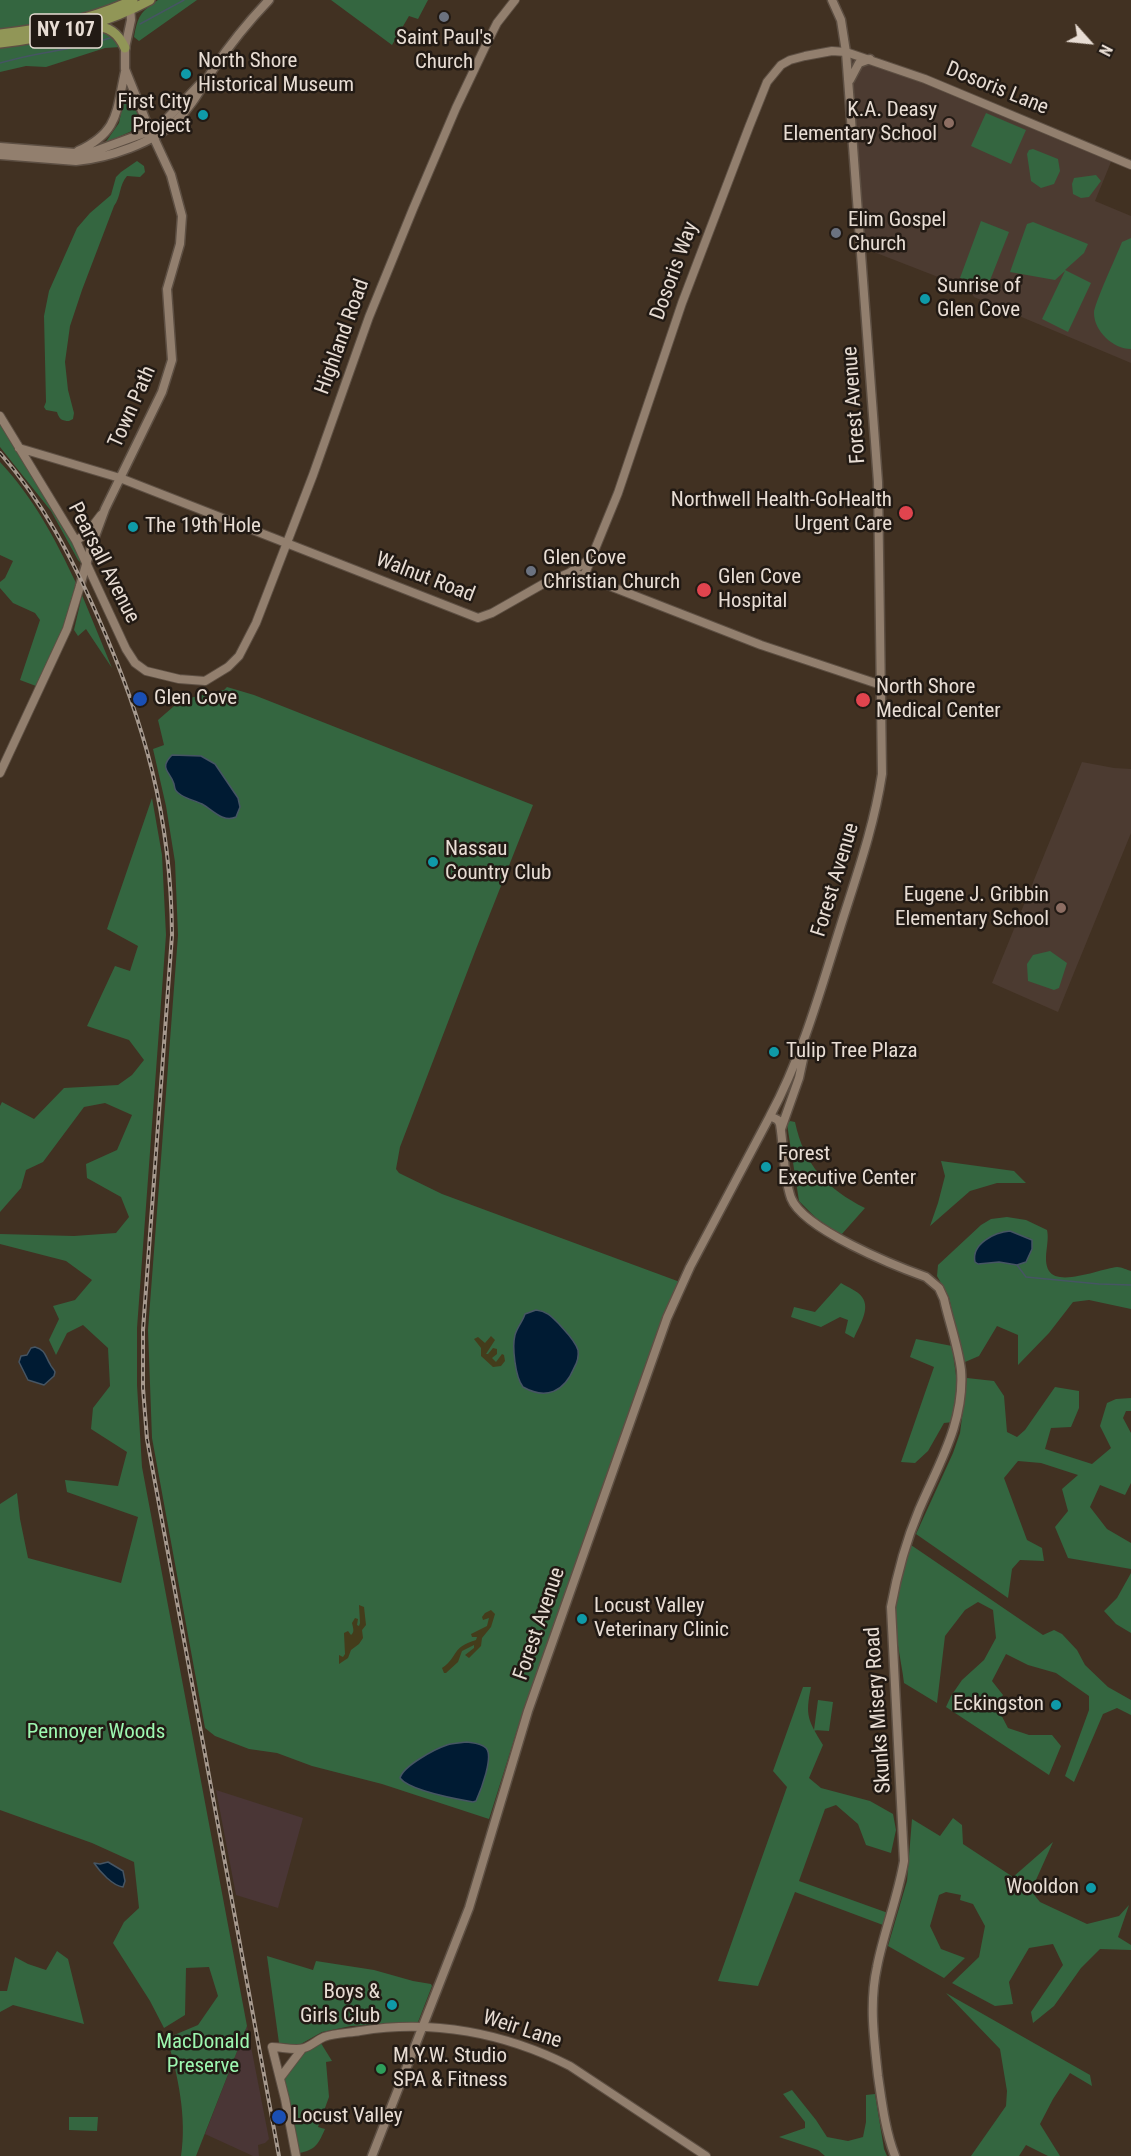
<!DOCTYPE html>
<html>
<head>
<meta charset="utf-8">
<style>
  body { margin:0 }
  #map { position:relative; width:1131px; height:2156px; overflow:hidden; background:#413122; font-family:"Roboto Condensed",sans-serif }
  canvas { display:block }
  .north { position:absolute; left:1059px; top:12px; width:60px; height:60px; -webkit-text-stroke:4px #221a14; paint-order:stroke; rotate:117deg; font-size:16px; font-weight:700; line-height:24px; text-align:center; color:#e8ddd4 }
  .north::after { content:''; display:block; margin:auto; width:21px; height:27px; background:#e8ddd4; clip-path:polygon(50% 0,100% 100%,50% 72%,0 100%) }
</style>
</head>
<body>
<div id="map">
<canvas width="1131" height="2156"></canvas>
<div class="north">N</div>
</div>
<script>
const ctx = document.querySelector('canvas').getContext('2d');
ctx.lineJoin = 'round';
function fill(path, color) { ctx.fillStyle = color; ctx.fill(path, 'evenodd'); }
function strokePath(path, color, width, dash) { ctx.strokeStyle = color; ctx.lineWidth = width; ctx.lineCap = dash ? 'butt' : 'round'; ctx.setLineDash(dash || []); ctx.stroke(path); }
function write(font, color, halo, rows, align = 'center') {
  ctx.font = font + ' "Roboto Condensed",sans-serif'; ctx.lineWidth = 5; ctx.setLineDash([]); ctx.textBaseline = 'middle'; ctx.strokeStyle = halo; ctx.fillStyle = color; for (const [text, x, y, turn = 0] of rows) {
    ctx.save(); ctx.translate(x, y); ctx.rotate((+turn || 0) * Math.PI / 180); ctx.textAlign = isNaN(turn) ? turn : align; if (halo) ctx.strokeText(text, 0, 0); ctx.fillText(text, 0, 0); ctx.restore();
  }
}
const industrial = new Path2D(`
  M 216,1790 L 303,1818 L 278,1908 L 236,1895 Z
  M 247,2026 L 269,2139 L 265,2143 L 258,2145 L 259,2156 L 253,2156 L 205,2134 Z`);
const education = new Path2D(`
  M 846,52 L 949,89 L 1113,157 L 1095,201 L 1131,216 L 1131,363 L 974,297 L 969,289 L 861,247 Z
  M 1082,762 L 1114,768 L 1131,769 L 1131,833 L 1058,1012 L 992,983 Z`);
const green = new Path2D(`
  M 0,0 L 127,0 L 70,20 L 0,32 Z
  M 158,0 L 197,0 L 139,41 L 134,37 C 138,16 140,12 158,0 Z
  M 331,0 L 428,0 L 418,19 L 409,16 L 392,45 Z
  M 98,29 L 114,34 L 121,47 L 105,48 L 46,67 L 26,66 L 0,72 L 0,45 L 36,43 Z
  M 126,89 L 143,126 L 105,143 L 119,123 Z
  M 986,113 L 1026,130 L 1011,164 L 971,146 Z
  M 1033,149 L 1058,159 L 1060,171 L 1054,184 L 1041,188 L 1031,181 L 1027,154 L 1029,150 Z
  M 137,161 L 144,166 L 145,172 L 140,177 L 127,176 C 119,185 121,197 114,206 L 82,290 L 70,326 L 65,362 L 68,390 L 74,413 L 73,419 L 69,421 C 62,421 59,419 57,412 L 46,410 L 44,407 L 46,402 L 44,316 L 49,291 L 77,228 L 90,213 L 111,195 L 116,177 L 121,172 Z
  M 1096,175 L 1101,181 L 1089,197 L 1081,198 L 1073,194 L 1072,184 L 1074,178 Z
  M 981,221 L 1009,232 L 987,288 L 960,278 Z
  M 1033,222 L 1088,244 L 1084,253 L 1065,270 L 1091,283 L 1068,332 L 1042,319 L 1065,271 L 1055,280 L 1010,272 L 1027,224 Z
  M 1131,238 L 1131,349 C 1113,349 1094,331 1094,313 C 1094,304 1117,255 1122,242 Z
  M 0,415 L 82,560 L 81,563 L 78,560 L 51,511 L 0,447 Z
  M 0,462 C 33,497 56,540 76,583 L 64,626 L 36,686 L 20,680 L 40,620 L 35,613 L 13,603 L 0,588 L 0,582 L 5,578 L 13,561 L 0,555 Z
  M 82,595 L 112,668 L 86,629 L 78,636 L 74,630 Z
  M 227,687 L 254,695 L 533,805 L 476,949 L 400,1147 L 396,1169 L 399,1173 L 442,1194 L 680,1282 L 524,1708 L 489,1819 L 382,1784 L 312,1766 L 277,1753 L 249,1749 L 215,1736 L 205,1728 L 152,1438 L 148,1330 L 178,935 L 175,862 L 166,806 L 153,749 L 164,745 L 158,720 L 181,700 L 224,690 Z
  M 152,798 L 162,855 L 166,935 L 137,1328 L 137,1385 L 142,1467 L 247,2026 L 196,2156 L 181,2156 C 187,2117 178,2076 167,2038 L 198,2025 L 218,1996 L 209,1967 L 186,1968 L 185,2015 L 164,2028 L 150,2001 L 113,1943 L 124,1922 L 139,1908 L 134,1862 L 92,1843 L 0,1810 L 0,1504 L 17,1493 L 20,1519 L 28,1558 L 121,1583 L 138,1517 L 67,1492 L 65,1480 L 118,1486 L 127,1452 L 91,1429 L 93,1408 L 110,1386 L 108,1348 L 83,1325 L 67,1333 L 56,1355 L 49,1340 L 59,1319 L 53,1306 L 75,1300 L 92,1280 L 66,1261 L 0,1244 L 0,1234 L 74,1236 L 116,1233 L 129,1217 L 121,1197 L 87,1178 L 86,1164 L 117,1150 L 132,1115 L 105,1103 L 84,1107 L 43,1162 L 26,1170 L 21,1188 L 0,1212 L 0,1106 L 2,1102 L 34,1119 L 64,1088 L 118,1085 L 132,1075 L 144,1060 L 129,1040 L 87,1026 L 115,966 L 130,971 L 138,946 L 107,929 Z
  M 1050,951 L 1067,963 L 1059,988 L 1054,990 L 1028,981 L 1027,964 L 1033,955 Z
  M 790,1121 L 795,1122 C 804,1165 827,1189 865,1208 L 841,1235 L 816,1218 L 799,1201 L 787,1124 Z
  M 941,1161 L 1014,1171 L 1026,1183 L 997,1183 L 970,1191 L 930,1226 L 938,1203 L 945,1176 Z
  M 1007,1217 L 1026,1220 L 1047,1230 C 1050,1243 1042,1259 1049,1271 C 1059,1287 1103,1268 1117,1267 C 1122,1267 1127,1270 1131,1271 L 1131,1309 L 1089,1300 L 1073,1302 L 1049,1333 L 1018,1365 L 1018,1335 L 997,1326 L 979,1356 L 965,1362 L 962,1357 L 949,1297 L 937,1276 L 938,1265 L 981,1225 L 991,1219 ZM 1000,1232 L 1030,1238 L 1017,1265 L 999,1262 L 978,1264 L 983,1242 Z
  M 841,1283 C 847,1287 858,1291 862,1297 C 871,1309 859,1326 854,1338 L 845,1333 L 848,1320 L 840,1317 L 821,1327 L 791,1317 L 794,1307 L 815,1312 Z
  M 916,1339 L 952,1346 L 958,1390 L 953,1422 L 944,1423 L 928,1451 L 915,1463 L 901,1462 L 934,1367 L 910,1357 Z
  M 967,1378 L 994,1381 L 1004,1396 L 1007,1432 L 1017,1437 L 1025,1430 L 1055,1387 L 1079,1391 L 1079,1408 L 1071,1427 L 1051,1428 L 1045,1449 L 1092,1464 L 1111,1448 L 1100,1426 L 1107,1403 L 1116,1399 L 1131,1398 L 1131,1411 L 1126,1411 L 1123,1418 L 1131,1433 L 1131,1483 L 1125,1495 L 1100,1485 L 1090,1507 L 1107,1529 L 1131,1543 L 1131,1569 L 1068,1558 L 1055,1527 L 1068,1511 L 1062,1489 L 1078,1475 L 1041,1463 L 1018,1461 L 1004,1478 L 1027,1540 L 1042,1548 L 1044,1561 L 1020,1560 L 1012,1569 L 1008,1598 L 916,1534 L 953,1453 L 960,1433 Z
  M 911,1545 L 1043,1635 L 1054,1630 L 1062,1634 L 1077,1650 L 1085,1665 L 1108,1687 L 1131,1700 L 1131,1715 L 1117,1708 L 1103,1714 L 1074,1782 L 1065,1776 L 1089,1710 L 1089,1696 L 1056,1673 L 1028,1665 L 1006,1654 L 992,1681 L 1003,1695 L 996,1705 L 1008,1728 L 1029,1735 L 1052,1735 L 1061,1746 L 1049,1775 L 946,1707 L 951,1696 L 962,1680 L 984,1660 L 996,1638 L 993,1610 L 978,1602 L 965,1610 L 945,1636 L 937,1703 L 904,1683 C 901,1658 893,1630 896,1604 C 898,1584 905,1565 911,1545 Z
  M 1131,1573 L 1131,1633 L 1116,1624 L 1104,1611 L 1117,1598 Z
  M 803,1687 L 811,1687 C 805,1716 808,1720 823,1745 L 809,1778 L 821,1788 L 870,1801 L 893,1814 L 896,1830 L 891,1853 L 866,1845 L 858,1824 L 836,1805 L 825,1809 L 799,1881 L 888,1913 L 883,1925 L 795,1892 L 758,1986 L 718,1981 L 787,1787 L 773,1771 Z
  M 818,1700 L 833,1702 L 829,1731 L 814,1730 Z
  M 953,1818 L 962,1825 L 963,1844 L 1013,1877 L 1053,1842 L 1031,1891 L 1040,1902 L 1087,1924 L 1119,1916 L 1129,1905 L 1118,1937 L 1131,1945 L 1131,1950 L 1100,1949 L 1081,1968 L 1054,2006 L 1033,2023 L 1031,2012 L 1063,1965 L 1053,1944 L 1029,1948 L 1009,1982 L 1013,2004 L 995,2006 L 952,1983 L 979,1957 L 985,1926 L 973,1904 L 960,1900 L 961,1895 L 946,1892 L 939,1895 L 930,1926 L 941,1949 L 965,1958 L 944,1978 L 888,1946 L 907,1881 L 912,1819 L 940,1836 Z
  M 57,1951 L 68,1959 L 84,2024 L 13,2005 L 0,2012 L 0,1991 L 7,1991 L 15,1957 L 28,1964 L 46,1970 Z
  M 267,1956 L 313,1970 L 316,1961 L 374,1970 L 413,1981 L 431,1984 L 432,1986 L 418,2022 L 351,2026 L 322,2032 L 299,2045 L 279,2043 Z
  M 946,1993 L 1090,2075 L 1092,2086 L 1070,2073 L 1053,2099 L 1040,2124 L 1060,2156 L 1048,2156 L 1026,2145 L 1019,2156 L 971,2156 L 1006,2106 L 1007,2091 L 1000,2049 Z
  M 319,2040 L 332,2061 L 326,2062 L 329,2097 L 318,2127 L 325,2129 C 317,2147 315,2150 295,2154 L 280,2078 L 302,2049 Z
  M 792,2090 L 816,2120 L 827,2137 L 848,2141 L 863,2137 L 866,2122 L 866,2095 L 875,2094 L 884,2149 L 887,2156 L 825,2156 L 818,2150 L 779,2137 L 805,2128 L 805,2122 L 783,2094 Z
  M 69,2117 L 98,2117 L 97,2131 L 69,2130 Z`);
const sand = new Path2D(`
  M 491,1336 L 495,1340 L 486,1354 L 488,1354 L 493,1348 L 497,1349 L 497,1354 L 492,1358 L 496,1362 L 502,1354 L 504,1355 L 505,1361 L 501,1366 L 493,1367 L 481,1356 L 481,1348 L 474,1339 L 478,1337 L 485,1343 Z
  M 359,1605 L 364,1607 L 366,1625 L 362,1630 L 363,1638 L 359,1644 L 351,1650 L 348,1658 L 339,1664 L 339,1655 L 343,1657 L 345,1654 L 344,1633 L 348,1631 L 351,1635 C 355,1632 353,1628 352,1623 L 355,1618 L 358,1619 L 357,1625 L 359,1626 L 360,1623 Z
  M 491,1610 L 495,1614 L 491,1627 L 482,1638 L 481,1646 L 469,1658 L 465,1655 L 474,1648 L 474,1645 L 462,1651 L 458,1662 L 446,1673 L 444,1673 L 442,1668 C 460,1655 450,1648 476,1640 L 477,1637 L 472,1637 L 471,1634 L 487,1626 L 489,1618 L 483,1620 L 482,1617 L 485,1613 Z`);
const water = new Path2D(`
  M 172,755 L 201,756 L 215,764 L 238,798 L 240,807 L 236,817 C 223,823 213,810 202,804 C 196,801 187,799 181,795 C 175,791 175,790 174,784 C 171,772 158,769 172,755 Z
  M 1010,1231 L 1032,1240 L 1032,1249 L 1026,1262 L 1017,1265 L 999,1262 L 978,1264 L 975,1262 C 971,1244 995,1232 1010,1231 Z
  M 536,1310 C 547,1311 552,1317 559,1324 C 566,1332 575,1340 578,1350 C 579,1357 577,1363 574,1368 C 564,1392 546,1400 523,1387 C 515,1377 512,1346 515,1335 C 517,1327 523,1321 525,1314 Z
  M 35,1347 C 46,1350 45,1356 50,1364 C 51,1367 54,1369 55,1372 L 54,1376 L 44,1385 L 28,1380 L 19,1362 L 21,1356 L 27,1355 L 31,1348 Z
  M 467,1742 C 473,1743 481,1743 486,1748 C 494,1756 481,1790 476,1801 L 473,1802 C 456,1799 409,1790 400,1778 C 403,1766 435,1749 447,1745 C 453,1743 460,1743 467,1742 Z
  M 108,1862 L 123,1871 L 125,1881 L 123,1887 C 113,1886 100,1872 94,1863 L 100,1864 Z`);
const stream = new Path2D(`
  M 140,24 L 184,0
  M 0,63 C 36,52 74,50 110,38
  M 1017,1265 L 1026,1277 L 1099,1284 L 1131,1285`);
const tertiary = new Path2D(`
  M 0,416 L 76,541 L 126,649 L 135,663 L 146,671 L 179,679 L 205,681 L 228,667 L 239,656 L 256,623 L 313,475 L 369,317 L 413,209 L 456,108 L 485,47 L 497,23 L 515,0
  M 19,448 L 120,478 L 478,618 L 492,613 L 543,584 L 569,573 L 584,576 L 761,645 L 881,685
  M 76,541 L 88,532 L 101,515
  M 569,573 L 590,559
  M 584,576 L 618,493 L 682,303 L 749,127 L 767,82 L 781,65 L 790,60 L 805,56 L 832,51 L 846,52 L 925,79 L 1131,165
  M 0,773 L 67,629 L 80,586
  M 280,2078 L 302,2049
  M 296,2156 L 285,2099 L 272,2047 C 281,2047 296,2051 304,2048 C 311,2046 317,2040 324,2037 C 335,2033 349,2033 360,2031 C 433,2019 505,2033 570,2066 L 706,2156`);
const secondary = new Path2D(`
  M 832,0 L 841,20 L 846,52 L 878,482 L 882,774 C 874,827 856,877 840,928 C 820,992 802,1057 770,1116 L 778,1120 L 780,1124 C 784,1148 783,1175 791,1198 C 803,1229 895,1266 926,1277 L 939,1288 L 944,1299 C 949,1322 958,1346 961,1370 C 965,1422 938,1465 919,1510 C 906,1541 897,1574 891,1607 L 904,1861 C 898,1897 884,1931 877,1967 C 869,2003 874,2039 878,2076 C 882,2103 885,2130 895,2156
  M 850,80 L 859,63 L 870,59
  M 0,147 L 75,153 L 95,151 L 150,131 L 161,125 L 199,85
  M 78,151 C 119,132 116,112 125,72
  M 0,155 L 76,161 C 108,158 154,143 177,120 C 193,105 202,86 214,68 C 231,43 249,21 269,0
  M 80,586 L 91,547 L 105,509 L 162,392 L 172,360 L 167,289 L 180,244 L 182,216 L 171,175 L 146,121 L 125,69 L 125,48 L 131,20 L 130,5
  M 781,1129 L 799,1078 L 805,1050
  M 372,2156 L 469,1908 L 528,1711 L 667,1318 L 690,1267 L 770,1116`);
const primary = new Path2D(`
  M 92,26 C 109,26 118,33 125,48
  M 0,34 C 45,29 91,20 133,0
  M 0,43 C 52,37 104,25 150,0`);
const rail = new Path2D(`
  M 0,453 C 43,502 72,558 98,617 C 145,724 171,816 172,935 L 143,1330 L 143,1388 L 147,1439 L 279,2156`);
const markers = [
  [444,17,6,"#6b7280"],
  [186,74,6,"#0f9aa8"],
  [203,115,6,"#0f9aa8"],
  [949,123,6,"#8d6e63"],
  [836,233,6,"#6b7280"],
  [925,299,6,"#0f9aa8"],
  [906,513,8,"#e0444e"],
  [133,527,6,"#0f9aa8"],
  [531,571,6,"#6b7280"],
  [704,590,8,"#e0444e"],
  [140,699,8,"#1a4fb4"],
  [863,700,8,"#e0444e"],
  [433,862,6,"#0f9aa8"],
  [1061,908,6,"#8d6e63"],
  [774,1052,6,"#0f9aa8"],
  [766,1167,6,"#0f9aa8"],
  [582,1619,6,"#0f9aa8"],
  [1056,1705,6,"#0f9aa8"],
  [1091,1888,6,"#0f9aa8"],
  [392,2005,6,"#0f9aa8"],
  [381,2069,6,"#2e9e5b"],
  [279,2117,8,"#1a4fb4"]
];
const shields = [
  [66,31,72]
];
const shieldNames = [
  ["NY 107",66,31]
];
const poiNames = [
  ["Saint Paul's",444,39,"center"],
  ["Church",444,63,"center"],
  ["North Shore",198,62],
  ["Historical Museum",198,86],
  ["First City",191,103,"right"],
  ["Project",191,127,"right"],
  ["K.A. Deasy",937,111,"right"],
  ["Elementary School",937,135,"right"],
  ["Elim Gospel",848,221],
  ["Church",848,245],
  ["Sunrise of",937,287],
  ["Glen Cove",937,311],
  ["Northwell Health-GoHealth",892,501,"right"],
  ["Urgent Care",892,525,"right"],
  ["The 19th Hole",145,527],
  ["Glen Cove",543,559],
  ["Christian Church",543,583],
  ["Glen Cove",718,578],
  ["Hospital",718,602],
  ["North Shore",876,688],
  ["Medical Center",876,712],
  ["Glen Cove",154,699],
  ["Nassau",445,850],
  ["Country Club",445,874],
  ["Eugene J. Gribbin",1049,896,"right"],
  ["Elementary School",1049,920,"right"],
  ["Tulip Tree Plaza",786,1052],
  ["Forest",778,1155],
  ["Executive Center",778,1179],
  ["Locust Valley",594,1607],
  ["Veterinary Clinic",594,1631],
  ["Eckingston",1044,1705,"right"],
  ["Wooldon",1079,1888,"right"],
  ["Boys &",380,1993,"right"],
  ["Girls Club",380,2017,"right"],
  ["M.Y.W. Studio",393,2057],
  ["SPA & Fitness",393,2081],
  ["Locust Valley",292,2117]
];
const streetNames = [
  ["Dosoris Lane",997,89,22],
  ["Dosoris Way",675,271,-70],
  ["Highland Road",343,337,-70],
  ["Forest Avenue",855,405,-94],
  ["Town Path",133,407,-66],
  ["Pearsall Avenue",103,563,63],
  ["Walnut Road",425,578,21],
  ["Forest Avenue",836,880,-73],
  ["Forest Avenue",540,1624,-71],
  ["Skunks Misery Road",879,1710,-94],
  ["Weir Lane",522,2030,18]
];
const parkNames = [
  ["Pennoyer Woods",96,1733],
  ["MacDonald",203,2043],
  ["Preserve",203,2067]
];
fill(industrial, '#4a3636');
fill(education, '#4c3b31');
fill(green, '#346640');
fill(sand, '#443c1b');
fill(water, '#001b33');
strokePath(water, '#465563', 1.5);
strokePath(stream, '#465563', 1.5);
strokePath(tertiary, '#5d4f43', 10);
strokePath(secondary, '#5d4f43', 11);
strokePath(primary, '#5d4f43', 12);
strokePath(tertiary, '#927f6e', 8);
strokePath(secondary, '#927f6e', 8);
strokePath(primary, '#919657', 9);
strokePath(rail, '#a6998e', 4);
strokePath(rail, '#221a14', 1.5, [4.5]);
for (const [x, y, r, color] of markers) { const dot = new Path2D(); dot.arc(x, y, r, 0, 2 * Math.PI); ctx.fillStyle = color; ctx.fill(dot); strokePath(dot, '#221a14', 2); }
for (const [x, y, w] of shields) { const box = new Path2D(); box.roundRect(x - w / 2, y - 17, w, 34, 4.5); ctx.fillStyle = '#221a14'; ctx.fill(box); strokePath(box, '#e8ddd4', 1.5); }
write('bold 20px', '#e8ddd4', null, shieldNames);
write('21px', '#e8ddd4', '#221a14', poiNames, 'left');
write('21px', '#e8ddd4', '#221a14', streetNames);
write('21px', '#9df7b0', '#221a14', parkNames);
</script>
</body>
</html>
